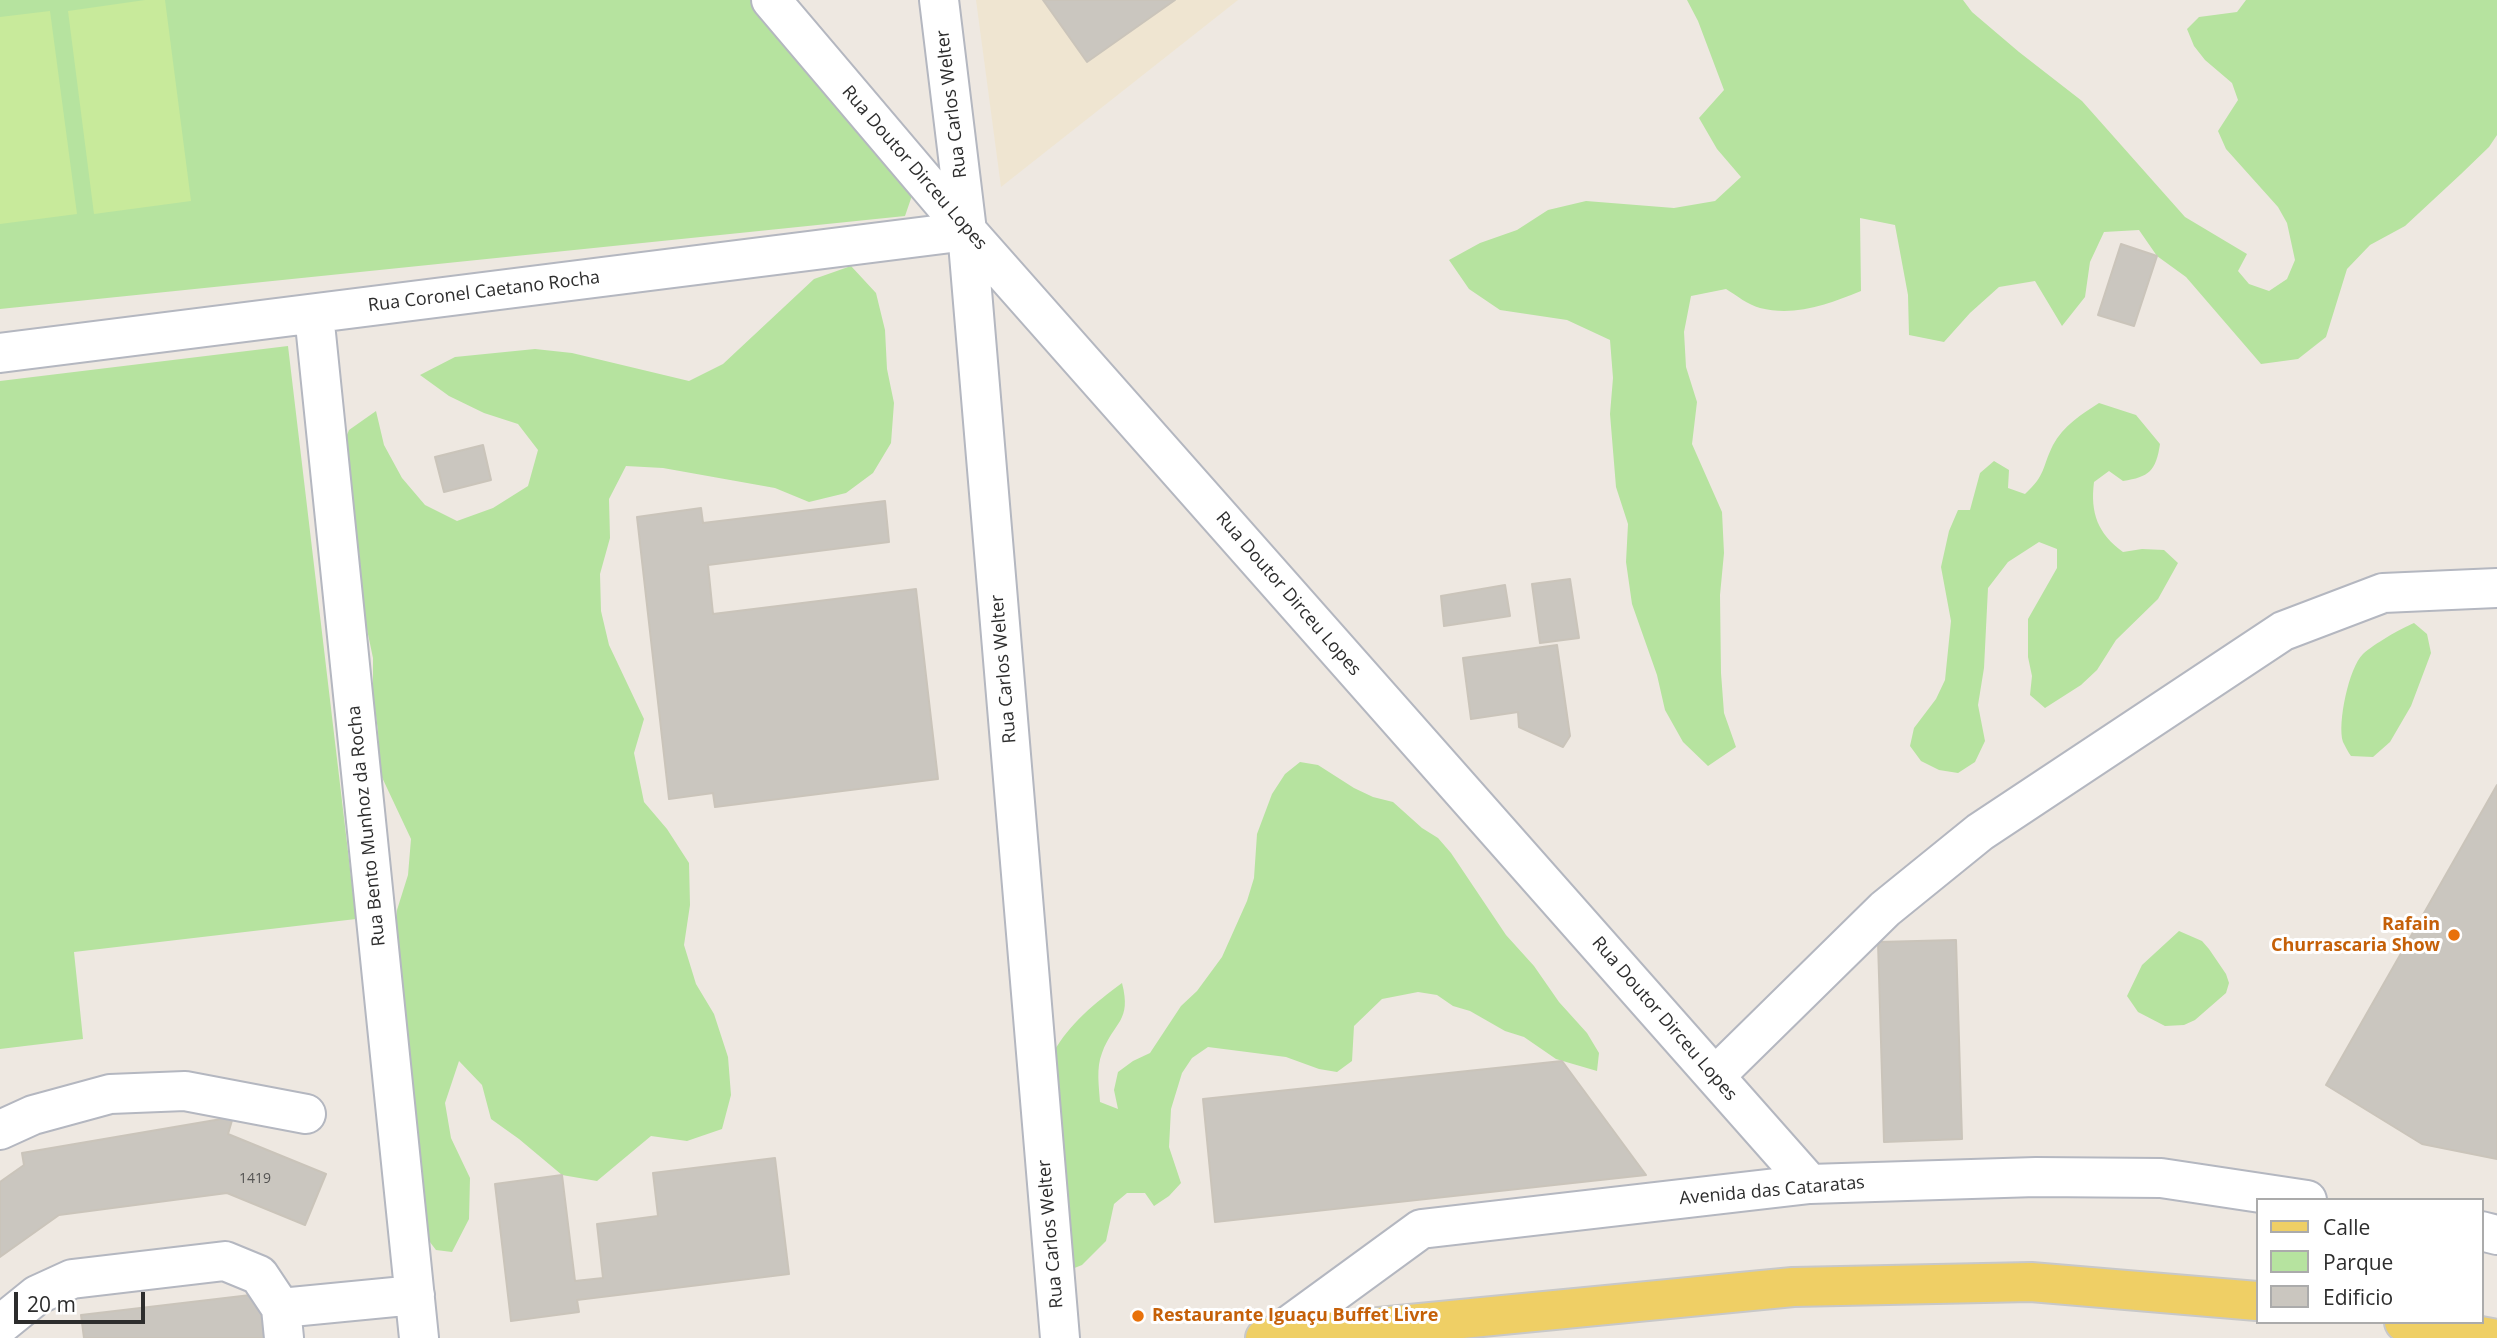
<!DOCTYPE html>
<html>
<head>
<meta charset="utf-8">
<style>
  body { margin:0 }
  #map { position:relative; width:2497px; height:1338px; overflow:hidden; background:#eee8e1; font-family:"Open Sans",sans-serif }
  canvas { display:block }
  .legend { position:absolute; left:2256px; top:1198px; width:228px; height:126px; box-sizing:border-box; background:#fff; border:2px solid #ababab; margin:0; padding:9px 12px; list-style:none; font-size:21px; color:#2d2d2d }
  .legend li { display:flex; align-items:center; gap:14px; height:35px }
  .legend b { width:35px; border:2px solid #ababab }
  .scale { position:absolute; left:14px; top:1292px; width:131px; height:32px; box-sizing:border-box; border:4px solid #2d2d2d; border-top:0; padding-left:9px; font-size:21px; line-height:24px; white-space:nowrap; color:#2d2d2d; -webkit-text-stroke:5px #fff; paint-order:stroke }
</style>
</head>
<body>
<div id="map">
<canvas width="2497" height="1338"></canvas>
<ul class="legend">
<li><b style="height:9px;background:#efcf65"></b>Calle</li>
<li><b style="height:19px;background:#b6e39f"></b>Parque</li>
<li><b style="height:19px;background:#cac6bf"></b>Edificio</li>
</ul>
<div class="scale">20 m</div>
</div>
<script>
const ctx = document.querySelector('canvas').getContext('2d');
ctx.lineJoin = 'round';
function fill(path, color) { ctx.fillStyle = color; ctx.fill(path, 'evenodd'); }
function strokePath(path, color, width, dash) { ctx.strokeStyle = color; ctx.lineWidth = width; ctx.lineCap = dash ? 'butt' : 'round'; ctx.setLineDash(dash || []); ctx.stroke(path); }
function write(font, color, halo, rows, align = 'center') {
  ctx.font = font + ' "Open Sans",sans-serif'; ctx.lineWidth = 6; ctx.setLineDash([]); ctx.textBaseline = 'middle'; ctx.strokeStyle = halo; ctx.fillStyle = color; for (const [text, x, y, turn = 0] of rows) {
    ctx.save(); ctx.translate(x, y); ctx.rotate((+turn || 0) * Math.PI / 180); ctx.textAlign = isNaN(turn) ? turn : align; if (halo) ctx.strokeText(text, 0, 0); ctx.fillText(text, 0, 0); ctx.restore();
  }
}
const education = new Path2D(`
  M 976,0 L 1238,0 L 1001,187 Z`);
const green = new Path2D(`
  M 0,0 L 762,0 L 917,181 L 905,216 L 0,309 Z
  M 1687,0 L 1963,0 L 1972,12 L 2019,52 L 2082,101 L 2185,217 L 2247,254 L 2238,271 L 2249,284 L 2269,291 L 2287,279 L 2295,260 L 2287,223 L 2278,207 L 2226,149 L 2218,131 L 2238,100 L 2232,83 L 2205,60 L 2194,46 L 2187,29 L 2199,17 L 2237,12 L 2246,0 L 2497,0 L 2497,135 L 2489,147 L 2461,174 L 2405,226 L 2370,245 L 2347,269 L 2326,337 L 2298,359 L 2261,364 L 2186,277 L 2157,256 L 2139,230 L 2104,232 L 2090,262 L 2085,297 L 2062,326 L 2035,281 L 1999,287 L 1970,313 L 1944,342 L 1909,335 L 1908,295 L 1895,225 L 1860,218 L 1861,291 C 1829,304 1795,317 1760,308 C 1748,305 1736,295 1726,289 L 1691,296 L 1684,332 L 1686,367 L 1697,402 L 1692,444 L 1722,512 L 1724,553 L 1720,595 L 1721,673 L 1724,713 L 1736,747 L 1708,766 L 1683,742 L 1665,710 L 1657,675 L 1632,604 L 1626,562 L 1628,524 L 1616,487 L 1610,414 L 1613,378 L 1610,340 L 1567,320 L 1500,310 L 1469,289 L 1449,260 L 1480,243 L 1517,230 L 1548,210 L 1586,201 L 1674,208 L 1715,201 L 1741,177 L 1717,149 L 1699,118 L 1724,90 L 1698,21 Z
  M 851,266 L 876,293 L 885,330 L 887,369 L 894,403 L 891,443 L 873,473 L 846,493 L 809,502 L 775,488 L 663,468 L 626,466 L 609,499 L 610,538 L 600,574 L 601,611 L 609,645 L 644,719 L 634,753 L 644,802 L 667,829 L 689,863 L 690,905 L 684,945 L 696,984 L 714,1014 L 728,1057 L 731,1095 L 722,1129 L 687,1141 L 651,1136 L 597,1181 L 562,1175 L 519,1139 L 491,1119 L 482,1085 L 459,1061 L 445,1103 L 451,1138 L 470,1178 L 469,1219 L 452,1252 L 436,1250 L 426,1237 L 394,939 L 397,910 L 408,875 L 411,839 L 379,771 L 378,731 L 373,694 L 373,658 L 365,620 L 359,552 L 340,452 L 349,430 L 376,411 L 384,445 L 402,478 L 425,505 L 457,521 L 493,508 L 528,486 L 538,450 L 518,424 L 484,413 L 449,396 L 420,375 L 455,357 L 535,349 L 572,353 L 689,381 L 723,364 L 814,279 Z
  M 288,346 L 356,919 L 74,952 L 83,1039 L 0,1049 L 0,381 Z
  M 2099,403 L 2136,415 L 2160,444 C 2156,471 2149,477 2123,481 L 2109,471 L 2094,482 C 2090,513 2098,534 2123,552 L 2142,549 L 2164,550 L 2178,563 L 2158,599 L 2116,640 L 2097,670 L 2081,685 L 2045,708 L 2030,695 L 2032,676 L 2028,657 L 2028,619 L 2057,568 L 2057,549 L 2039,542 L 2008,562 L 1988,588 L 1984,668 L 1978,705 L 1985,741 L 1975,762 L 1958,773 L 1939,770 L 1921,761 L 1910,746 L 1914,728 L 1936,699 L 1945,680 L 1951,621 L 1941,567 L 1949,531 L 1958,510 L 1970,510 L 1980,473 L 1994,461 L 2009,470 L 2008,488 L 2025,494 C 2046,475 2042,467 2053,445 C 2063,426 2082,414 2099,403 Z
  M 2414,623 L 2427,634 L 2431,653 L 2411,706 L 2390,742 L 2373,757 L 2351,756 C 2348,752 2345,746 2343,742 C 2337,724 2349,667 2363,654 C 2374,644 2400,629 2414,623 Z
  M 1300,762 L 1318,765 L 1354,788 L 1373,797 L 1393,802 L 1422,828 L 1438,838 L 1451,853 L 1506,935 L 1534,966 L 1559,1002 L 1587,1033 L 1599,1053 L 1597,1071 L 1556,1059 L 1524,1037 L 1505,1031 L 1470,1011 L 1453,1006 L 1437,995 L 1418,992 L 1382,999 L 1354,1026 L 1352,1061 L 1337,1072 L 1319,1069 L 1286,1057 L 1208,1047 L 1192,1058 L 1182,1073 L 1171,1109 L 1169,1147 L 1181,1183 L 1169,1196 L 1154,1206 L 1145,1193 L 1127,1193 L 1114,1204 L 1106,1241 L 1082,1265 L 1072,1269 L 1053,1053 C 1070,1023 1095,1003 1122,983 C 1132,1022 1114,1021 1102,1053 C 1096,1068 1099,1086 1100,1102 L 1118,1109 L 1114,1090 L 1118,1072 L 1133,1061 L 1150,1053 L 1181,1006 L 1197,991 L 1222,957 L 1247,901 L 1254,878 L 1257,834 L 1272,794 L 1285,774 Z
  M 2179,931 L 2202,941 L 2209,949 L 2226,974 L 2229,983 L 2226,993 L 2195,1020 L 2184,1025 L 2165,1026 L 2138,1012 L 2127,996 L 2142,965 Z`);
const pitch = new Path2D(`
  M 145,0 L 165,0 L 191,201 L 94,214 L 68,11 Z
  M 50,11 L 77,214 L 0,224 L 0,17 Z`);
const building = new Path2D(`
  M 1043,0 L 1175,0 L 1087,62 Z
  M 2121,244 L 2157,256 L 2134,326 L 2098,315 Z
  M 483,445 L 491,480 L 444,492 L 435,457 Z
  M 885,501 L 889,542 L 708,565 L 713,614 L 916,589 L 938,779 L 715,807 L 713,793 L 669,799 L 637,517 L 701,508 L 703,523 Z
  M 1570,579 L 1579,638 L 1540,643 L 1532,584 Z
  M 1505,585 L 1510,616 L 1444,626 L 1441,596 Z
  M 1557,645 L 1570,736 L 1563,747 L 1519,727 L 1518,712 L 1471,719 L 1463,658 Z
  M 2497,785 L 2497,1159 L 2422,1144 L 2326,1085 Z
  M 1956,940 L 1962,1139 L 1884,1142 L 1878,942 Z
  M 1562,1061 L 1646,1175 L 1215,1222 L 1203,1099 Z
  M 233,1117 L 228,1134 L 326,1174 L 305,1225 L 227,1193 L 59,1215 L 0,1257 L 0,1182 L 24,1165 L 22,1153 Z
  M 775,1158 L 789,1274 L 577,1300 L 579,1312 L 511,1321 L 495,1184 L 562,1175 L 575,1281 L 603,1278 L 597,1224 L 658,1216 L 653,1173 Z
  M 259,1294 L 264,1338 L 84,1338 L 81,1315 Z`);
const minor = new Path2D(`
  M 771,0 L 967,231 L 1810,1184
  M 939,0 L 967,231 L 1060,1338
  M 314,314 L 419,1338
  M 0,353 L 967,231
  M 1715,1076 L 1885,909 L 1980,832 L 2283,631 L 2383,593 L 2497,588
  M 0,1130 L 33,1115 L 110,1094 L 185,1091 L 306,1114
  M 2481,1231 L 2497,1235
  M 281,1308 L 415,1295
  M 0,1325 L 37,1295 L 72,1279 L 225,1261 L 259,1275 L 281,1308 L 284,1338
  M 1273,1337 L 1421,1229 L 1810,1184 L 2036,1177 L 2161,1178 L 2307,1200`);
const major = new Path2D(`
  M 2404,1322 L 2491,1338
  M 1265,1338 L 1793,1287 L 2031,1282 L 2257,1301`);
const markers = [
  [2454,935,7,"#e8710a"],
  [1138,1316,7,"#e8710a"]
];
const numberNames = [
  ["1419",255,1179]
];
const streetNames = [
  ["Rua Carlos Welter",952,104,-97],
  ["Rua Doutor Dirceu Lopes",914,168,49],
  ["Rua Coronel Caetano Rocha",484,292,-7],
  ["Rua Doutor Dirceu Lopes",1288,594,49],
  ["Rua Carlos Welter",1004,669,-95],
  ["Rua Bento Munhoz da Rocha",367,826,-96],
  ["Rua Doutor Dirceu Lopes",1664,1019,49],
  ["Avenida das Cataratas",1772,1191,-5],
  ["Rua Carlos Welter",1051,1234,-95]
];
const foodNames = [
  ["Rafain",2440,925],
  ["Churrascaria Show",2440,946],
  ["Restaurante Iguaçu Buffet Livre",1152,1316,"left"]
];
fill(education, '#efe5d1');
fill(green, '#b6e39f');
fill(pitch, '#c8ea9b');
fill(building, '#cac6bf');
strokePath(building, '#cac4ba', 2);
strokePath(minor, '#b4b7c0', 42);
strokePath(major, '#c8c8c8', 42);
strokePath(minor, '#fff', 38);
strokePath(major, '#efcf65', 38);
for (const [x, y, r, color] of markers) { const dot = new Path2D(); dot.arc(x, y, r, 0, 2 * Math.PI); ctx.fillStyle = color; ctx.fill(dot); strokePath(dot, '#fff', 2.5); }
write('14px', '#545352', null, numberNames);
write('18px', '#2d2d2d', '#fff', streetNames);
write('bold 18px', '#c56008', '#fff', foodNames, 'right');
</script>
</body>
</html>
